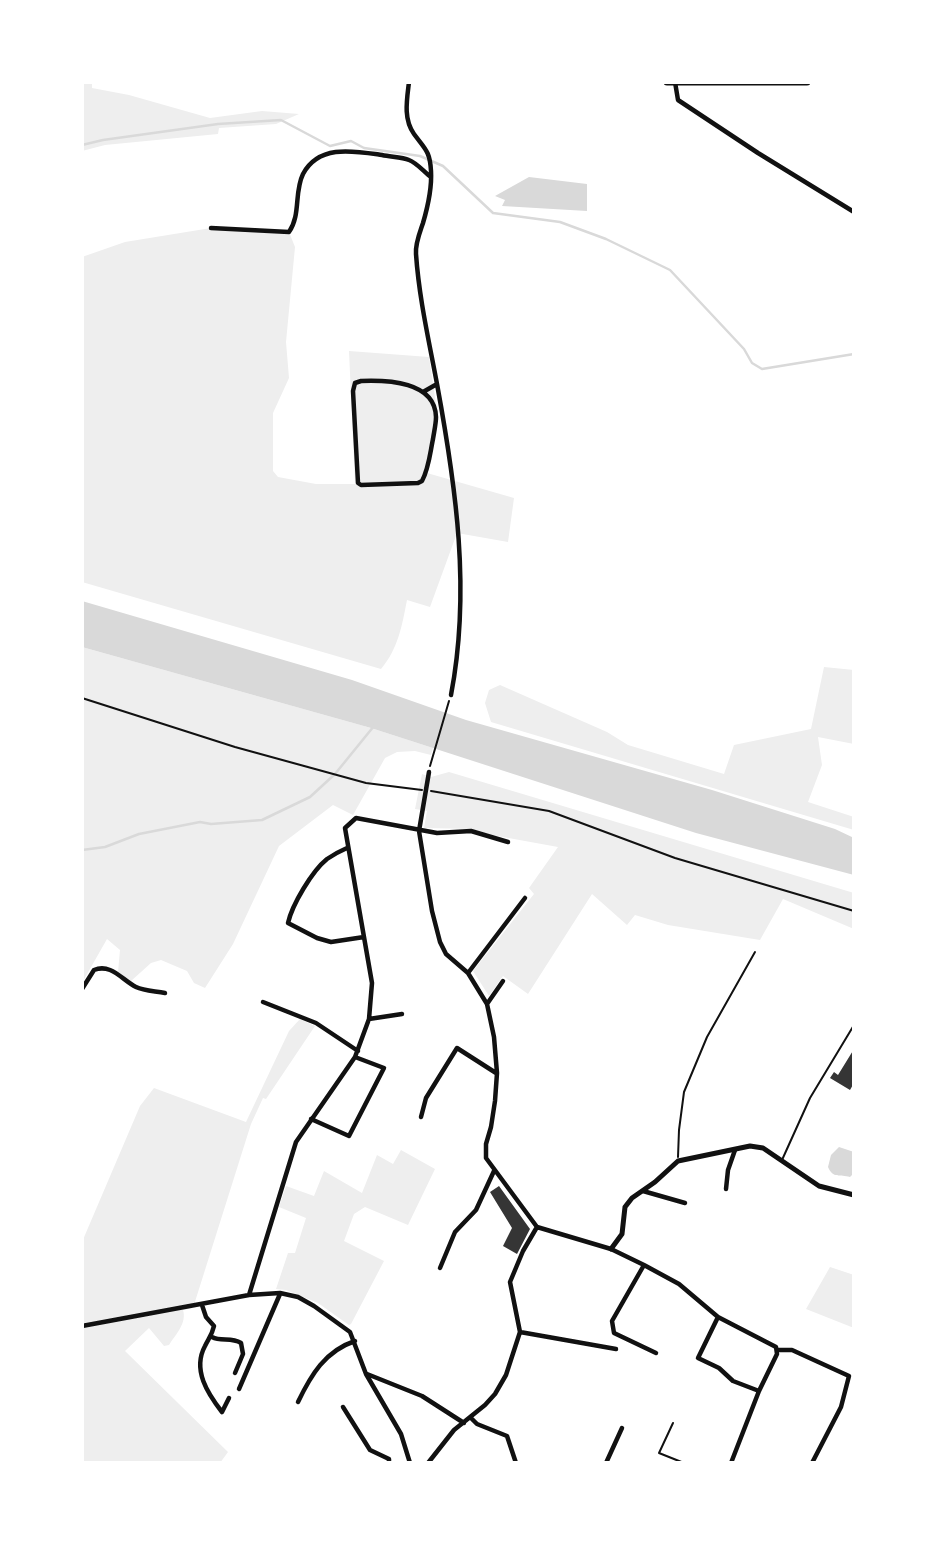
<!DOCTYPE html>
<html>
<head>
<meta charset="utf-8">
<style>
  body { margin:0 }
  #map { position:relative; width:936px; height:1545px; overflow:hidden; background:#fff; font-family:Literata,serif }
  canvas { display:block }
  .frame { position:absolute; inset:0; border:84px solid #fff; pointer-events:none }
</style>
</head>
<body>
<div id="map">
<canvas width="936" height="1545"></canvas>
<div class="frame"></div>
</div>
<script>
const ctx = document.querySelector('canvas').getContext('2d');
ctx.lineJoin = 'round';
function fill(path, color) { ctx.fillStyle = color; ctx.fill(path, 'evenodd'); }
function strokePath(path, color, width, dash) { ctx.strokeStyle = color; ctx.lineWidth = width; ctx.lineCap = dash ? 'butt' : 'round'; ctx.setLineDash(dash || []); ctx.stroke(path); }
const green = new Path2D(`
  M 82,82 L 92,82 L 92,88 L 129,95 L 210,118 L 262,111 L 299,114 L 276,124 L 219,128 L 218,134 L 105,145 L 82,151 Z
  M 211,228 L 289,232 L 295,247 L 286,342 L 289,378 L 273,413 L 273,471 L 278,477 L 316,484 L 355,484 L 349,351 L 429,357 L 437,411 L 427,473 L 514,498 L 508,542 L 457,533 L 430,607 L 407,600 C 402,626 398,649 381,669 L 82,582 L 82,257 L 125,242 Z
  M 82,647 L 371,728 L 433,748 L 431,755 L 415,751 L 397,752 L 385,758 L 353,815 L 333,805 L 279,846 L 233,944 L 205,988 L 194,983 L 187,971 L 161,960 L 151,963 L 131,981 L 118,972 L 120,950 L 107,939 L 82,983 Z
  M 824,667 L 854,670 L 854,744 L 818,737 L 822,765 L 808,802 L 854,817 L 854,830 L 491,722 L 485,703 L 489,690 L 500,685 L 607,732 L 628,745 L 724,774 L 734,745 L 811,729 Z
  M 449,772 L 854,893 L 854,929 L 783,899 L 760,940 L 668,925 L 635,915 L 627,925 L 592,894 L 528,994 L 503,976 L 489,996 L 473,971 L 534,894 L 529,888 L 558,847 L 492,835 L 472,829 L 424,828 L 427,811 L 415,809 L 422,774 L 431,777 Z
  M 300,1019 L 315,1026 L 266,1099 L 263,1098 L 251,1124 L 193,1308 L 183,1310 C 187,1323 176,1334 169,1345 L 164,1346 L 149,1328 L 125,1351 L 228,1452 L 220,1463 L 82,1463 L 82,1242 L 140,1106 L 154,1088 L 246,1122 L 289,1031 Z
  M 401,1150 L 435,1169 L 408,1225 L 365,1207 L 354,1214 L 344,1241 L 384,1261 L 351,1324 L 349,1325 L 318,1303 L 286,1290 L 276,1289 L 288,1253 L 295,1253 L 306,1218 L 279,1207 L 286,1186 L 314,1196 L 324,1171 L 362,1193 L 377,1155 L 393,1164 Z
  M 830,1267 L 854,1275 L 854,1328 L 806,1309 Z`);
const water = new Path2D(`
  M 529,177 L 587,184 L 587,211 L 502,206 L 505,200 L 495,196 Z
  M 82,601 L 352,680 L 466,720 L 712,790 L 835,829 L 854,838 L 854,875 L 696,833 L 371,728 L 82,647 Z
  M 839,1147 L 854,1152 L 854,1173 L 850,1177 C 840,1174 833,1179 828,1167 L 831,1155 Z`);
const stream = new Path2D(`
  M 82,145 L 103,140 L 218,124 L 281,120 L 330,146 L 351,141 L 364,148 L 420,156 L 443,166 L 493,213 L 560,222 L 606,239 L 670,270 L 744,349 L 752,363 L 762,369 L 854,354
  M 82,850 L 105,847 L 139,834 L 200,822 L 211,824 L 262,820 L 310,797 L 335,774 L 374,726`);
const building = new Path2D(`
  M 854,1049 L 854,1083 L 850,1090 L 830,1078 L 834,1072 L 838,1075 Z
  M 499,1186 L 530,1229 L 517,1254 L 503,1246 L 512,1228 L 490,1192 Z`);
const path = new Path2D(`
  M 82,698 L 235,747 L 366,783 L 422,790
  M 430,766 L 449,701
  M 431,791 L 549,811 L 675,858 L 854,911`);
const service = new Path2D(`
  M 678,1157 L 679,1130 L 684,1092 L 707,1037 L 755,952
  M 782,1160 L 810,1098 L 854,1025
  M 673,1423 L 659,1453 L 684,1463`);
const minor = new Path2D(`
  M 409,82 C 407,99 403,119 414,134 C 425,149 430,151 431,171 C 432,188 428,206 423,223 C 420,232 415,244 416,254 C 419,298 429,341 437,384 C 456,487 471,591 451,695
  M 675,82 L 678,100 L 758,153 L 854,212
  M 211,228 L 289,232 C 301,215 294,192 303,174 C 319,144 354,151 382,155 C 391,157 402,157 409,160 C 417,163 424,172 431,177
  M 361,381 C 387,380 435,381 436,417 C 436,424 434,432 433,439 C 430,453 429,468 422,481 L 418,483 L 361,485 L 358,483 L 353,391 L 355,383 Z
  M 423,392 L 437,384
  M 429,772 L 419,831 L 432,911 L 440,942 L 446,954 L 468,973 L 487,1004 L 494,1037 L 497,1073 L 495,1101 L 491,1127 L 486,1144 L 486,1158 L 537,1227
  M 347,848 C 340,851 333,855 327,859 C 312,871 292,905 288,923 L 317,938 L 331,942 L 364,937
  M 468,973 L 525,898
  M 82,989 L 94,970 C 111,963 122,980 136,987 C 144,991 155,991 165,993
  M 263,1002 L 316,1023 L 358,1051
  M 487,1004 L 503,981
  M 369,1019 L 402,1014
  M 421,1117 L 426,1098 L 457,1048 L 496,1073
  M 311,1119 L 349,1136 L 384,1068 L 355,1057
  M 726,1189 L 728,1170 L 735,1150
  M 643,1191 L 685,1203
  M 537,1227 L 611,1249 L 644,1265 L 679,1284 L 718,1317 L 776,1347 L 777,1354 L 759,1391 L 731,1463
  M 644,1265 L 612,1321 L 614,1333 L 656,1353
  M 440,1268 L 455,1232 L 476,1210 L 494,1171
  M 249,1295 L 296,1142 L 355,1057 L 369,1019 L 372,983 L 345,828 L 356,818 L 437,833 L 471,831 L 508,842
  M 202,1305 L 206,1317 L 214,1326 C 212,1335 209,1338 205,1346 C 192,1370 208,1394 222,1412 L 229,1398
  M 718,1317 L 698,1358 L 719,1368 L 733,1381 L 759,1391
  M 82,1326 L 249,1295 L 280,1293 L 298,1297 L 314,1306 L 350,1332 L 366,1374 L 401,1434 L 410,1463
  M 520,1332 L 616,1349
  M 212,1337 C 221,1342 231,1337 241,1343 L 243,1354 L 235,1373
  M 778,1350 L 792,1350 L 849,1376 L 841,1407 L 812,1463
  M 367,1374 L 422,1396 L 464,1423
  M 239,1389 L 280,1294
  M 298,1402 C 311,1375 325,1351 355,1341
  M 343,1407 L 370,1450 L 389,1459 L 389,1463
  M 471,1418 L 477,1424 L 507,1436 L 516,1463
  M 428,1463 L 454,1430 L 485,1405 L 495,1394 L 506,1375 L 520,1332 L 510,1282 L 523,1251 L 537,1227
  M 606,1463 L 622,1428`);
const tertiary = new Path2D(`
  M 611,1249 L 622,1234 L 625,1207 L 632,1198 L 655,1182 L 678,1161 L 750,1146 L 763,1148 L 819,1186 L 854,1195`);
const primary = new Path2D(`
  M 667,82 L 807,82`);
fill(green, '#eee');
fill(water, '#d9d9d9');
strokePath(stream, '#d9d9d9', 2.5);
fill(building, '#353535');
strokePath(path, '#111', 2);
strokePath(service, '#111', 2);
strokePath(minor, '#111', 4.5);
strokePath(tertiary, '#111', 5);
strokePath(primary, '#111', 7);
</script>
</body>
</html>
